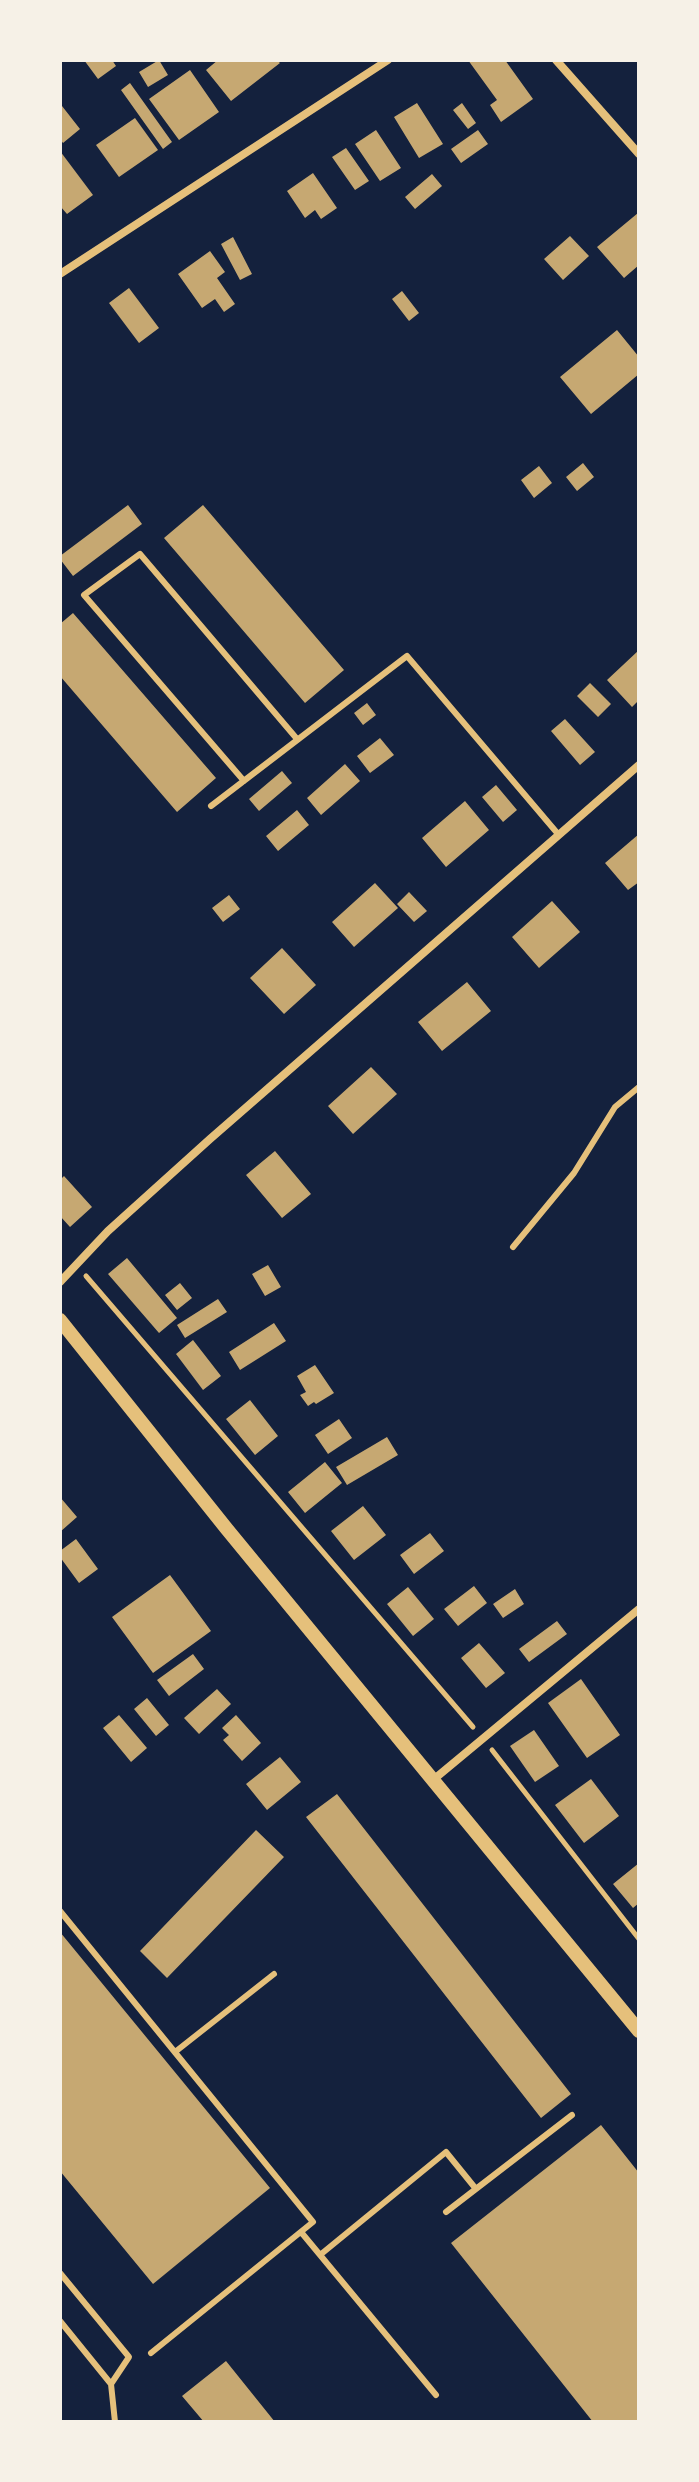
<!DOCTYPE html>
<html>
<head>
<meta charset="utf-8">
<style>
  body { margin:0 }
  #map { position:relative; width:699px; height:2482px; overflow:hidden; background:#14213d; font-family:"DM Sans",sans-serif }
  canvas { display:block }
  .frame { position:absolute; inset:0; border:62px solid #f6f1e7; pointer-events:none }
</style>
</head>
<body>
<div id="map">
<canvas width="699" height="2482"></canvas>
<div class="frame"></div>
</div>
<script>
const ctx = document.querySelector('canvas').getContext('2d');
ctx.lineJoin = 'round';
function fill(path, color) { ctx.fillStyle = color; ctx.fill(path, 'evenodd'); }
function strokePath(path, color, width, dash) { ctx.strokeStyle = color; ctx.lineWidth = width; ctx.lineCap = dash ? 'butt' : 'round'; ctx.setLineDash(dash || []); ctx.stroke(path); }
const building = new Path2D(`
  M 84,60 L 112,60 L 116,66 L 98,79 Z
  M 159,60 L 168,75 L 148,87 L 139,72 Z
  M 218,60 L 277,60 L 280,63 L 231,101 L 206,70 Z
  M 468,60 L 505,60 L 533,99 L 501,122 L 490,105 L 497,100 Z
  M 190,70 L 219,112 L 179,140 L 149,99 Z
  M 130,83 L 172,142 L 163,149 L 121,90 Z
  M 417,103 L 443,144 L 419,158 L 394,117 Z
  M 462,103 L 476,123 L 468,129 L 453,110 Z
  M 62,106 L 80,129 L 63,143 L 60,139 L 60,108 Z
  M 135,118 L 158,150 L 119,177 L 96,145 Z
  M 376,130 L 401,168 L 380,181 L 355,144 Z
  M 478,130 L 488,144 L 461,163 L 451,149 Z
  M 346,148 L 369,181 L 355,190 L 332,157 Z
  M 60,151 L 93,195 L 67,214 L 60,206 Z
  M 313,173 L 337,208 L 321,219 L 315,210 L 305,218 L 287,191 Z
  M 432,174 L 442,186 L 415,209 L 405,197 Z
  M 638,213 L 639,265 L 624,278 L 597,247 Z
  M 570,236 L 589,256 L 563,280 L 544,259 Z
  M 233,237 L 252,274 L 240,280 L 221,244 Z
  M 210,251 L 225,272 L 217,278 L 235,304 L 224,312 L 215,299 L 202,308 L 178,274 Z
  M 129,288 L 159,328 L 139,343 L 109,303 Z
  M 402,291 L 419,313 L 409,321 L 392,299 Z
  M 617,330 L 639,357 L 639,374 L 591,414 L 560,377 Z
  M 583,463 L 594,477 L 577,491 L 566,477 Z
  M 539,466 L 552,483 L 534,498 L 521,480 Z
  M 128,505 L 142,524 L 73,576 L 60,559 L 60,556 Z
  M 203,505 L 344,670 L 305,703 L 164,538 Z
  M 73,613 L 216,778 L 177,812 L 60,676 L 60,624 Z
  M 639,650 L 639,700 L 632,707 L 607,680 Z
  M 590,683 L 611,704 L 598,717 L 577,696 Z
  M 367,703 L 376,715 L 363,725 L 354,713 Z
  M 565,719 L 595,752 L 580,765 L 551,731 Z
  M 380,738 L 394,755 L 370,773 L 357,756 Z
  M 345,764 L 360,781 L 321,815 L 307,798 Z
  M 282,771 L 292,783 L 259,811 L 249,799 Z
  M 496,785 L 517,810 L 503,822 L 482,797 Z
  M 465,801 L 489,830 L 446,867 L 422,838 Z
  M 297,810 L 309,825 L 278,851 L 266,836 Z
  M 639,834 L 639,882 L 628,890 L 605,863 Z
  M 375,883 L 398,908 L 354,947 L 332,922 Z
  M 409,892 L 427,911 L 414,922 L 397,904 Z
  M 229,895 L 240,909 L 223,922 L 212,908 Z
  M 552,901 L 580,932 L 539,968 L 512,937 Z
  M 282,948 L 316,985 L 284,1014 L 250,978 Z
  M 467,982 L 491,1011 L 442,1051 L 418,1022 Z
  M 371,1067 L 397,1094 L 353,1134 L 328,1106 Z
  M 275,1151 L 311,1194 L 282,1218 L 246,1175 Z
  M 64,1176 L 92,1207 L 70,1227 L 60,1216 L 60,1180 Z
  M 127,1258 L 177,1318 L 159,1333 L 108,1274 Z
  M 268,1265 L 281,1287 L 265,1296 L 252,1274 Z
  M 180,1283 L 192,1298 L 177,1310 L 165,1295 Z
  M 218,1299 L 227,1312 L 185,1338 L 177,1325 Z
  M 274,1323 L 286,1341 L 240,1370 L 229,1352 Z
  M 193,1340 L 221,1376 L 203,1390 L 176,1354 Z
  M 315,1365 L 334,1393 L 316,1404 L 314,1402 L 308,1406 L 300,1395 L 306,1392 L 297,1376 Z
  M 250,1400 L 278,1436 L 255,1455 L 226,1419 Z
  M 339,1419 L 352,1438 L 328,1454 L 315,1435 Z
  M 387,1437 L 398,1455 L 347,1485 L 336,1467 Z
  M 325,1462 L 342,1483 L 305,1513 L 288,1492 Z
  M 60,1497 L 77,1517 L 60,1532 Z
  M 363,1506 L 386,1535 L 354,1560 L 331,1531 Z
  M 430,1533 L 444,1551 L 414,1574 L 400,1555 Z
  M 76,1539 L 98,1569 L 79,1583 L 60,1557 L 60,1551 Z
  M 170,1575 L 211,1631 L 153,1673 L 112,1617 Z
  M 474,1586 L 487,1603 L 458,1626 L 444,1609 Z
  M 408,1587 L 434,1619 L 413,1636 L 387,1604 Z
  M 515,1589 L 524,1604 L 503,1618 L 493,1604 Z
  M 557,1621 L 567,1634 L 529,1662 L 519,1649 Z
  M 479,1643 L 505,1673 L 486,1688 L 461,1658 Z
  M 193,1654 L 204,1669 L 169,1696 L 157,1680 Z
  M 581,1679 L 620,1735 L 587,1758 L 548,1703 Z
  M 217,1689 L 231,1704 L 199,1734 L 184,1718 Z
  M 147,1698 L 169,1725 L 156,1736 L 134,1709 Z
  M 119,1715 L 147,1748 L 131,1762 L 103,1728 Z
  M 236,1715 L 261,1743 L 242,1761 L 223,1740 L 229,1735 L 222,1728 Z
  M 534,1730 L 559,1766 L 535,1782 L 510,1746 Z
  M 280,1757 L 301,1782 L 267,1810 L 246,1784 Z
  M 591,1779 L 619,1816 L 584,1843 L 555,1805 Z
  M 337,1794 L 571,2094 L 541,2118 L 306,1817 Z
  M 256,1830 L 284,1857 L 167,1978 L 140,1951 Z
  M 639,1863 L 639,1903 L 633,1908 L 613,1884 Z
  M 60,1932 L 270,2188 L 153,2284 L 60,2171 Z
  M 601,2125 L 639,2173 L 639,2422 L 593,2422 L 451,2243 Z
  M 226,2361 L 275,2422 L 204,2422 L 182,2396 Z`);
const path = new Path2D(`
  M 86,1276 L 473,1727
  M 492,1750 L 639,1939`);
const service = new Path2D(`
  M 244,781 L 84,595 L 140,554 L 297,739
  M 211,806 L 407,656 L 558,834
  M 513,1247 L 574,1173 L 615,1107 L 639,1087
  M 60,1911 L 313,2222 L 151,2353
  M 175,2052 L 274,1974
  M 446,2212 L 572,2115
  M 301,2232 L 436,2395
  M 320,2255 L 446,2152 L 476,2189
  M 60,2273 L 129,2357 L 111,2384 L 115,2422
  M 60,2321 L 111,2384`);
const minor = new Path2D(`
  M 556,60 L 639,154
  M 60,274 L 388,60
  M 60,1282 L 108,1231 L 210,1139 L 639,765
  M 433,1780 L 639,1609`);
const tertiary = new Path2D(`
  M 60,1320 L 226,1528 L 639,2031`);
fill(building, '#c6a872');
strokePath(path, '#e5c07b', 5);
strokePath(service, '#e5c07b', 6);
strokePath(minor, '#e5c07b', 8);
strokePath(tertiary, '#e5c07b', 14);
</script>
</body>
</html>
